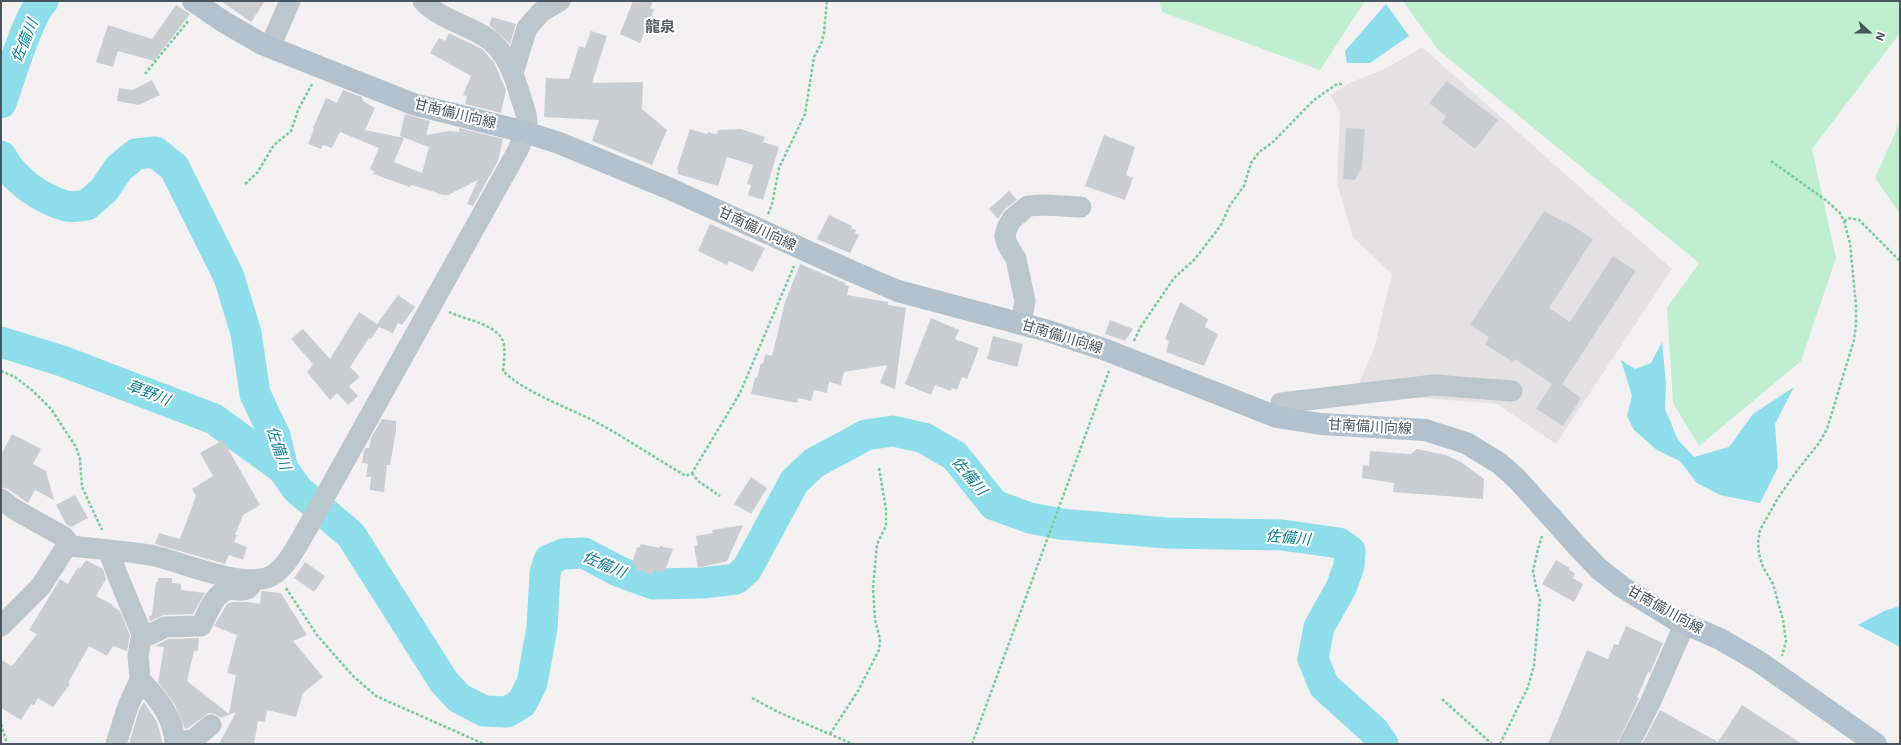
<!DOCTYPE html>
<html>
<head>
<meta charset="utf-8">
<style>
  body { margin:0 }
  #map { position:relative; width:1901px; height:745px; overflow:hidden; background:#f3f0f1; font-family:Inter,sans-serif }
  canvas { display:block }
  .frame { position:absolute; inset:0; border:2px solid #48555e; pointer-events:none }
  .north { position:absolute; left:1849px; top:12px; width:40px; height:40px; -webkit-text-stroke:3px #fff; paint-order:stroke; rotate:111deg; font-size:11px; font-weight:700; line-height:16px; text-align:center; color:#48555e }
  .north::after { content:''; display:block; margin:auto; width:14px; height:18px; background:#48555e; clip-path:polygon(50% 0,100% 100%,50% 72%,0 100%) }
</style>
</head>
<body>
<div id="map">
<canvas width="1901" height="745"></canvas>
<div class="frame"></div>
<div class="north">N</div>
</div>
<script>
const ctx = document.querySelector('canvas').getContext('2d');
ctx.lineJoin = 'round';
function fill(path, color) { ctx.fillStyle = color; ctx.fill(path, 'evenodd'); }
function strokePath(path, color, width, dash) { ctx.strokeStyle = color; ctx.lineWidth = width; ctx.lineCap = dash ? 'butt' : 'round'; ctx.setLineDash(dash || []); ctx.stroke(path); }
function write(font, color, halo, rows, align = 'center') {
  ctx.font = font + ' Inter,"Noto Sans JP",sans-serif'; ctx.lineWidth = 4; ctx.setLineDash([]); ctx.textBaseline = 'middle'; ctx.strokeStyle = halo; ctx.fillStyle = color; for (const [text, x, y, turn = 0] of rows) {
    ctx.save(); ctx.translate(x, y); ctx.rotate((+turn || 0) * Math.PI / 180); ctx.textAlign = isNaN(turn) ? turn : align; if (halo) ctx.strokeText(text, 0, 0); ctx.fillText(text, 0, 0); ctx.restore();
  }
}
const education = new Path2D(`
  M 1422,47 L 1672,269 L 1556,444 L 1497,404 L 1413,397 L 1351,401 L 1374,349 L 1392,274 L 1353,237 L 1337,183 L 1340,112 L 1330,95 L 1352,82 L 1387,68 Z`);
const green = new Path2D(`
  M 1159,1 L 1365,1 L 1320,70 L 1162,12 Z
  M 1403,1 L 1900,1 L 1900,33 L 1812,149 L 1836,258 L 1801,361 L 1699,446 L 1673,403 L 1667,308 L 1699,263 L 1438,50 Z
  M 1900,122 L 1900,214 L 1875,178 Z`);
const water = new Path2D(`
  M 1386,4 L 1409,36 L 1370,63 L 1347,63 L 1345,51 Z
  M 1662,342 L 1666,383 L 1665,409 L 1678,440 L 1694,457 L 1729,447 L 1753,414 L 1794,387 L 1775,424 L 1778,467 L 1760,503 L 1720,495 L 1697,483 L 1680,461 L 1657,450 L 1634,430 L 1627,416 L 1632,396 L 1621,360 L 1635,369 L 1651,363 Z
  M 1900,606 L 1900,647 L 1858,625 L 1884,611 Z`);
const river = new Path2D(`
  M 1,103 C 10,79 27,17 43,1
  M 1,156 C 14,180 39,198 66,206 C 72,207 81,206 87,205 L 104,190 L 119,168 L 136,154 L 155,152 L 174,167 L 229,277 L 246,333 L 255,394 L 275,436 L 283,469 L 297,489 L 351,535 L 444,682 L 459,698 L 484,711 L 507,712 L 522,703 L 532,683 L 542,628 L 545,573 L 549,560 L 563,554 L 584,553 L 618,571 L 653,584 L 703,583 L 736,579 L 747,569 L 794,482 L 814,463 L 866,435 L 893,431 L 924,438 L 955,456 L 994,505 L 1030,518 L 1060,524 L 1166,533 L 1282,535 L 1339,543 L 1350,551 L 1349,566 L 1341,588 L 1319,627 L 1313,659 L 1324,686 L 1374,731 L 1383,744
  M 1,342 L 62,361 L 214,419 L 283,469`);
const building = new Path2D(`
  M 221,1 L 265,1 L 251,22 Z
  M 633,1 L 653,1 L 650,8 L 654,10 L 640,43 L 620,34 Z
  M 176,5 L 190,14 L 154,61 L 118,51 L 113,67 L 96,62 L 108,25 L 152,39 Z
  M 492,17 L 516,24 L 510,44 L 489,25 Z
  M 591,31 L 607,36 L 592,83 L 643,82 L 642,109 L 667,130 L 652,165 L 592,141 L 599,120 L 544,117 L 546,78 L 569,79 L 579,46 L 585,48 Z
  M 449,33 L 482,49 L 494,62 L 506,90 L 501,113 L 465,104 L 467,96 L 463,95 L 471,76 L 430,53 L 439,38 L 445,41 Z
  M 152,80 L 160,95 L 139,105 L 117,101 L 119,88 L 133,90 Z
  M 1447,81 L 1498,120 L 1475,149 L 1442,123 L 1446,116 L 1429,103 Z
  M 343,90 L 362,97 L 363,101 L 375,108 L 365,130 L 404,138 L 394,162 L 422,173 L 429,147 L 400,136 L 405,114 L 430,121 L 426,135 L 449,131 L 459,132 L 459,128 L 503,139 L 498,161 L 473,206 L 467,204 L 478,180 L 448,195 L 442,195 L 435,192 L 411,185 L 410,187 L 373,174 L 374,171 L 370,169 L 379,148 L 340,132 L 332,148 L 323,145 L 321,149 L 308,144 L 314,129 L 313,128 L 326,98 L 337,103 Z
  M 1346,128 L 1365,129 L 1362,167 L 1355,180 L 1343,179 Z
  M 690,129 L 707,134 L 708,132 L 715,134 L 717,134 L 718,130 L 741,129 L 765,137 L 763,142 L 779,147 L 763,200 L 748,195 L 751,185 L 747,184 L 753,165 L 727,157 L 718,186 L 678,174 L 678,169 L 677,169 Z
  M 1104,135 L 1135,147 L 1126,175 L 1133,178 L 1125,200 L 1085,186 Z
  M 1009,191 L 1017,200 L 1004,210 L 998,219 L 989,209 Z
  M 1544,211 L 1564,222 L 1565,221 L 1593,239 L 1549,308 L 1570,322 L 1613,256 L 1636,271 L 1562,384 L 1581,398 L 1563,426 L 1536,409 L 1552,384 L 1515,359 L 1513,362 L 1485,344 L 1489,337 L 1470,325 Z
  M 829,215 L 852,226 L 851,228 L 856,230 L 855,233 L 859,235 L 850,253 L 817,239 Z
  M 710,224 L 765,248 L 753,272 L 729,261 L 727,265 L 698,251 Z
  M 800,264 L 845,283 L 845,285 L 849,286 L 847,295 L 888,302 L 888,305 L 906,308 L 895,389 L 880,383 L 887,365 L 844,372 L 841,385 L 829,382 L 827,393 L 814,390 L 811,401 L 798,398 L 797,403 L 751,394 L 755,378 L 757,378 L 761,363 L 763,364 L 765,354 L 772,356 L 785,302 Z
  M 398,295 L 415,307 L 402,325 L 398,323 L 393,333 L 379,327 L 371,339 L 369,338 L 350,367 L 360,377 L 349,386 L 358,396 L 348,405 L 337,393 L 330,400 L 307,372 L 313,364 L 291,339 L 303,329 L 330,359 L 359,312 L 377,324 Z
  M 1180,302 L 1208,319 L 1205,327 L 1218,334 L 1204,366 L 1166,352 L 1169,341 L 1165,339 Z
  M 931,318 L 959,330 L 955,339 L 979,348 L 967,379 L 962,377 L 957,390 L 952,388 L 951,391 L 935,385 L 931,395 L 905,384 Z
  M 1110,320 L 1133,329 L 1125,341 L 1105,334 Z
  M 993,336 L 1023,344 L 1017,367 L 987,359 Z
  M 382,419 L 396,421 L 396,431 L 390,465 L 387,465 L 384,492 L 370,490 L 371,477 L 366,477 L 368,464 L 362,463 L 364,450 L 366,448 L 369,448 L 371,438 Z
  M 12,434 L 41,449 L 33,464 L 46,471 L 54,500 L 35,490 L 28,503 L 8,489 L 1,487 L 1,455 Z
  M 223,440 L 260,505 L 243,515 L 235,535 L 237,535 L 234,542 L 247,547 L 243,560 L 229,555 L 225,564 L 155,544 L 159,533 L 180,539 L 196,496 L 192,489 L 213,476 L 200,453 Z
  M 1417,449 L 1446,455 L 1461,462 L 1484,479 L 1483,499 L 1393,492 L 1394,483 L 1362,478 L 1363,465 L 1369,466 L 1370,451 L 1411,454 Z
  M 751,477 L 767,488 L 751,514 L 734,504 Z
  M 75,495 L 88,518 L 71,527 L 66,524 L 56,505 Z
  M 743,525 L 727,561 L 698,568 L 694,546 L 698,545 L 696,536 L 713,533 L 712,530 Z
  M 641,544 L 659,548 L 660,546 L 673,549 L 664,573 L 654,570 L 652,575 L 635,569 L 636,565 L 632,564 L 637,547 L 639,548 Z
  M 86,560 L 103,569 L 106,579 L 96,596 L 113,605 L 112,606 L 120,611 L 130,635 L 127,651 L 113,646 L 107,656 L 89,646 L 68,683 L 70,684 L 53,707 L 38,698 L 34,705 L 31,704 L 21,720 L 1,708 L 1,660 L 12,666 L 37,634 L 29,630 L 60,579 L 68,584 L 78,567 L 80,569 Z
  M 1556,560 L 1570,568 L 1569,570 L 1575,573 L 1573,578 L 1583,584 L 1574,602 L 1542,584 Z
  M 305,562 L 325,576 L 314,592 L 294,578 Z
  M 158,578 L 172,578 L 172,583 L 181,584 L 181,590 L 205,593 L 193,614 L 164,615 L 150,621 L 148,617 L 152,615 L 156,582 L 158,582 Z
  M 261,591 L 281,593 L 307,635 L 293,641 L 323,677 L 303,693 L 296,717 L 267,710 L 265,722 L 258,721 L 254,744 L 219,744 L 236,712 L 221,718 L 215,714 L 209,713 L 188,728 L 185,729 L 174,703 L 158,682 L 164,647 L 155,646 L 168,639 L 199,638 L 198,650 L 194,651 L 187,681 L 229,714 L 236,675 L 227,673 L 237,635 L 214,626 L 227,604 L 231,602 L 247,602 L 260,604 Z
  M 1626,626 L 1663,643 L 1650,673 L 1648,672 L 1637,698 L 1639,698 L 1617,744 L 1548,744 L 1587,650 L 1608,659 L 1614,644 L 1618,645 Z
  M 144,702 L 157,722 L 163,744 L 129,744 L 139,710 Z
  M 1742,705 L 1802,744 L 1642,744 L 1660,710 L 1718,742 Z`);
const path = new Path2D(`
  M 145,74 L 189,20
  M 1771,161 L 1827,201 L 1840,213 L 1844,221 L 1850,243 L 1856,306 L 1856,324 L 1854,340 L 1827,429 L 1819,443 L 1796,472 L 1778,498 L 1760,530 L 1758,543 L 1759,554 L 1763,567 L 1773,584 L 1783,620 L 1786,641 L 1782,656
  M 245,184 L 257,173 L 274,145 L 291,131 L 298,110 L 312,84
  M 768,214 L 772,205 L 779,168 L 805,114 L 814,57 L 821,44 L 824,33 L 827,1
  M 1844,221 L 1850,218 L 1859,220 L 1900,261
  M 449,312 C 465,320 503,325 504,346 C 505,354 504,363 503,371 C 524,392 567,407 594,421 C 626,438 655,458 686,476 L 692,473 L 740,393 L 794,266
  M 1134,341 L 1140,328 L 1174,278 L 1195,259 L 1221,225 L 1230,205 L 1244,186 L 1251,163 L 1259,152 L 1272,143 L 1314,100 L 1337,84 L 1344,84
  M 1,371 L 15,377 L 33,391 L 51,409 L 76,447 L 80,459 L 82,487 L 102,530
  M 692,473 L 698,481 L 720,496
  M 286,588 L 317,635 L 352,675 L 376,696 L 484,744
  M 752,698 L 778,712 L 853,744
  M 1442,699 L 1492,744
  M 1,724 L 7,744
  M 830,734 L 858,691 L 879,650 L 880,639 L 875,620 L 873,588 L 877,544 L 886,526 L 886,509 L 879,468
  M 972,744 L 1109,371
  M 1500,744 L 1528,687 L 1534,665 L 1540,599 L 1536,587 L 1533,571 L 1538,549 L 1542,536`);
const minor = new Path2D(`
  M 270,47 L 290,1
  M 513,73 L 527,28 L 541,12 L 560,1
  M 1021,323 L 1025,301 L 1016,259 L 1007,244 L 1005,236 L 1007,228 L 1012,219 L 1028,206 L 1043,205 L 1081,207
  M 1277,417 L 1281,403 L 1434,385 L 1512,391
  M 1,499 L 14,509 L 64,537 L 71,546
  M 109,551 L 117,574 L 142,634 L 138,655 L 140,680 L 128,706 L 116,744
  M 1,626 L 41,586 L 64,550 L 71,546 C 97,549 124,551 150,555 C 181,561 243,590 271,576 C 287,568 300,540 309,525 L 518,150 C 521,142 527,131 527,121 C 527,114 523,105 521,98 C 514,74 506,50 484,36 C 464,24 439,18 423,1
  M 142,634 L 149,635 L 165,627 L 201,626 C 207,615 212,598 223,592 C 232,585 244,596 251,585
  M 140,680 C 158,698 174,717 175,744
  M 175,742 L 193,740 L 211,725
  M 1629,744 L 1651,701 L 1685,623`);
const major = new Path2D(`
  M 193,1 L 224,22 L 262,44 L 413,104 L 525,132 L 559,143 L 668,188 L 851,271 L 898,291 L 1048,331 L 1106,350 L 1277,417 L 1321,424 L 1425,430 L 1466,443 L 1499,463 L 1517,479 L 1578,547 L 1599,569 L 1622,587 L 1674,619 L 1720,639 L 1758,661 L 1876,744`);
const streetNames = [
  ["甘南備川向線",455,114,14],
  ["甘南備川向線",757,229,25],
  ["甘南備川向線",1062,337,17],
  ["甘南備川向線",1370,427,3],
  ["甘南備川向線",1665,610,29]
];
const neighbourhoodNames = [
  ["龍泉",660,27]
];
const waterNames = [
  ["佐備川",25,41,-67],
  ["草野川",148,393,21],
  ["佐備川",278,448,71],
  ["佐備川",969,476,50],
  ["佐備川",1288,538,5],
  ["佐備川",604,565,23]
];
fill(education, '#e4e1e3');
fill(green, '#c0efcf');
fill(water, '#8edfeb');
strokePath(river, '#8edfeb', 31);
fill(building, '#caced3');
strokePath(path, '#78cd9d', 2.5, [3, 2]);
strokePath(minor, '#bcc6cd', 21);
strokePath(major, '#b1c2ce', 22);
write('14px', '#48555e', '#fff', streetNames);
write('bold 15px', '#5d6165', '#fff', neighbourhoodNames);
write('italic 15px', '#0e8194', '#fff', waterNames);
</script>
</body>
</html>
